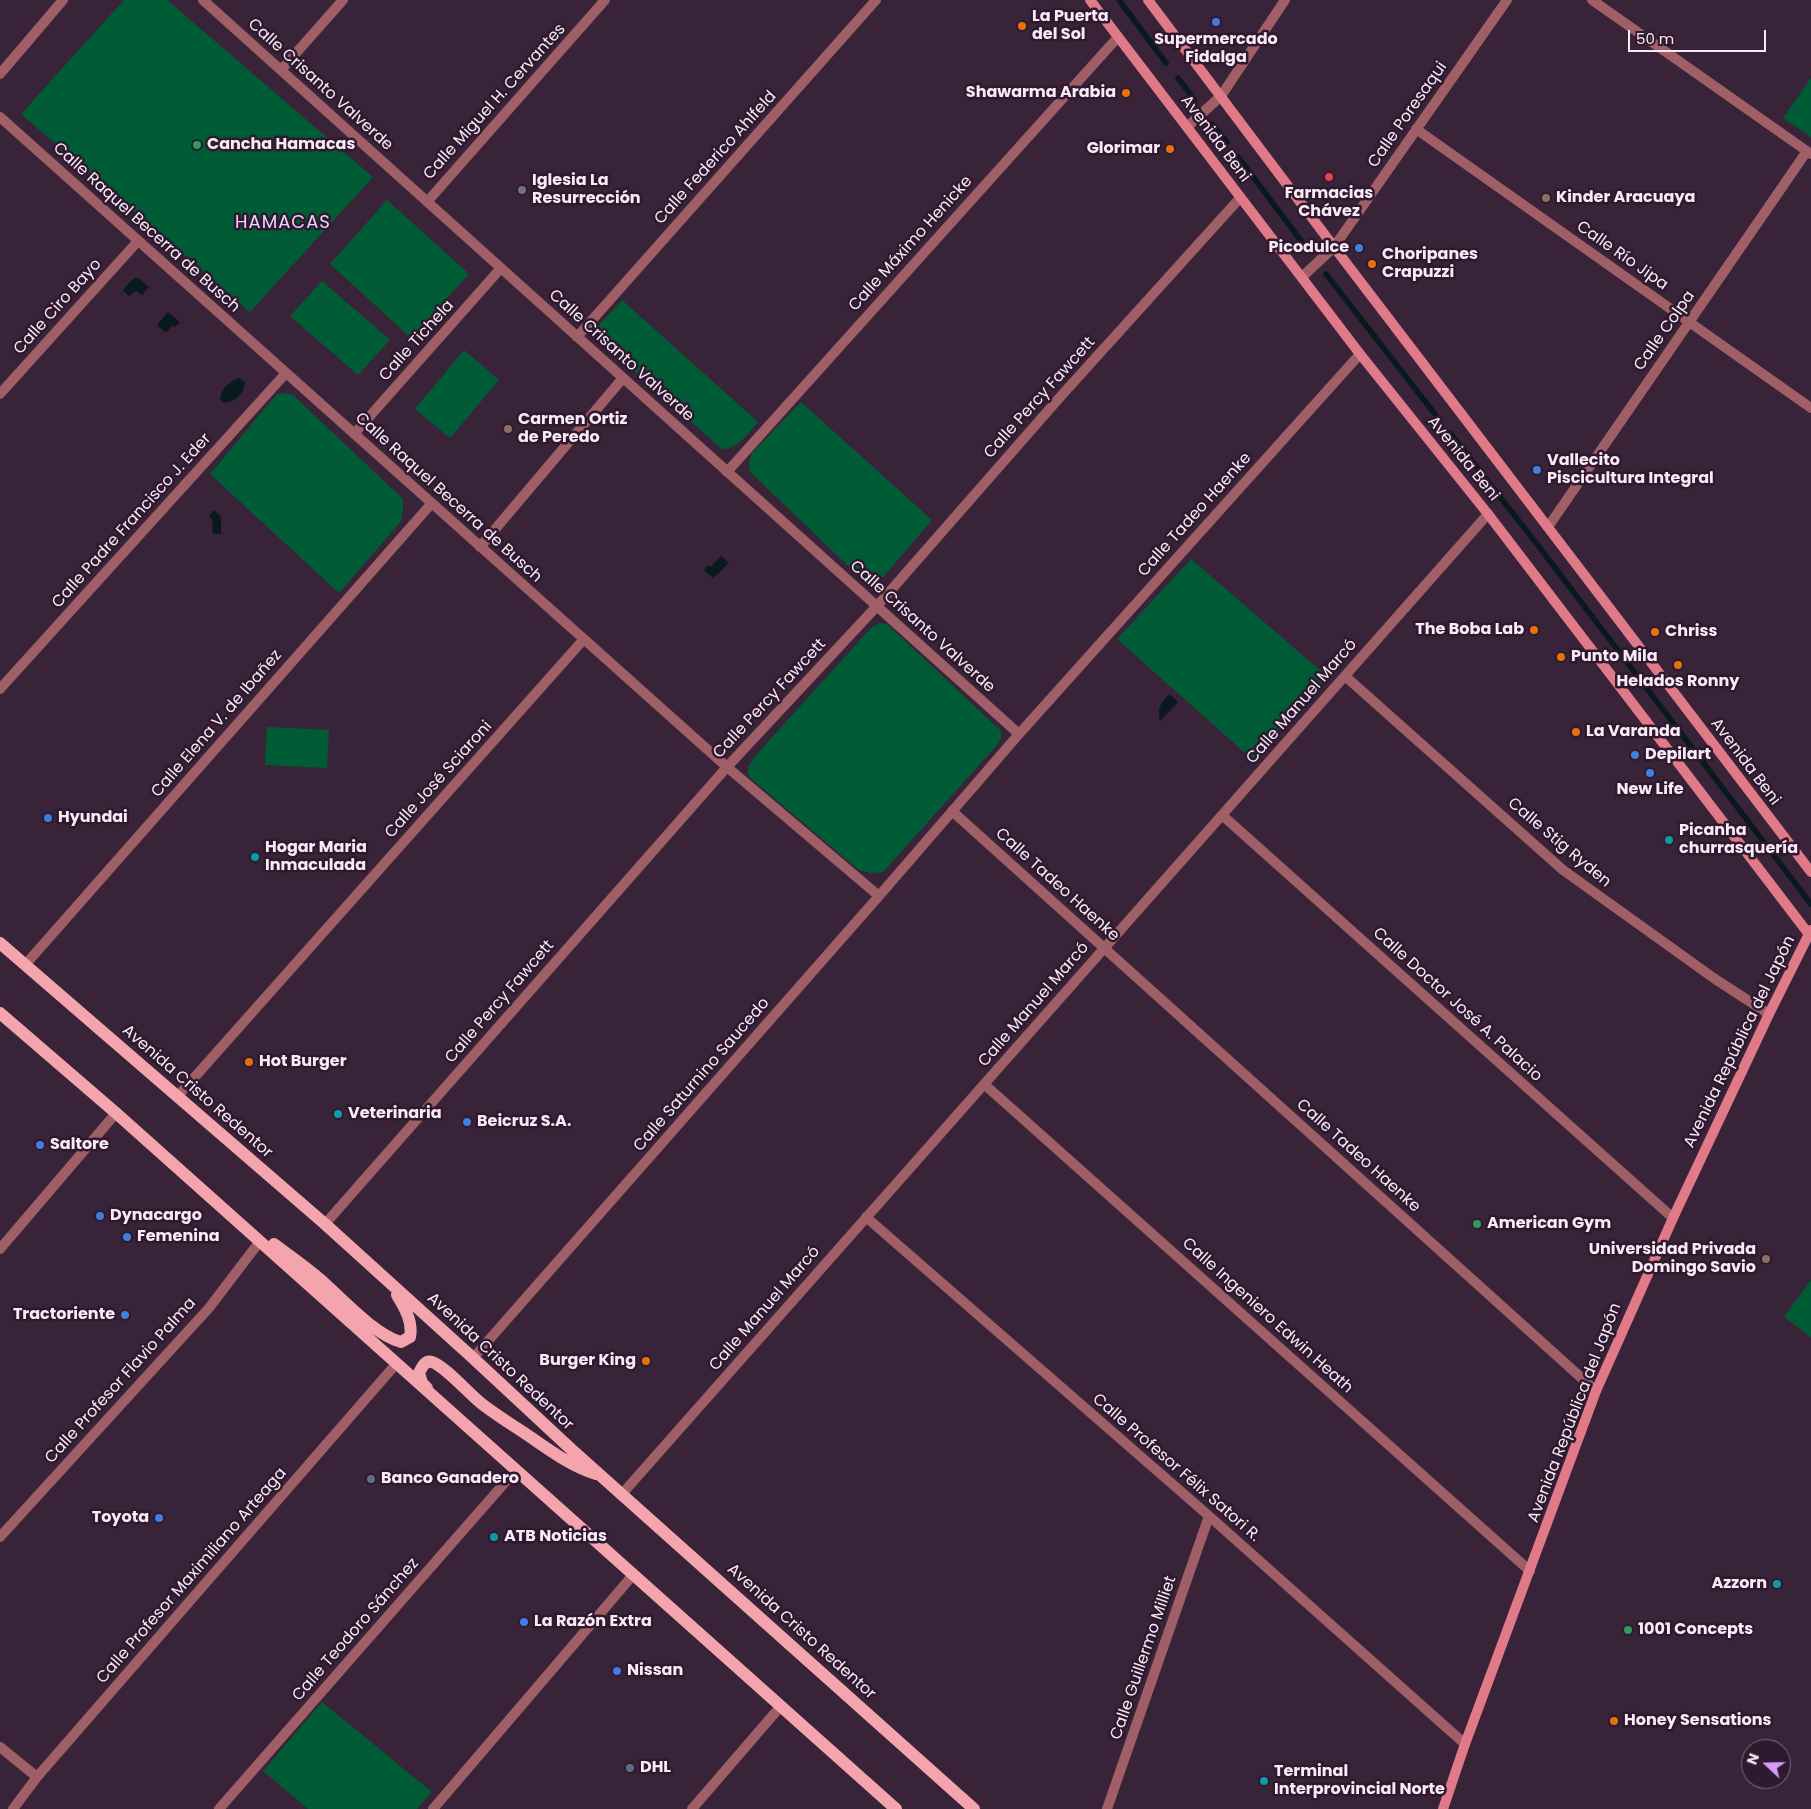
<!DOCTYPE html>
<html>
<head>
<meta charset="utf-8">
<style>
  body { margin:0 }
  #map { position:relative; width:1811px; height:1809px; overflow:hidden; background:#392338; font-family:Poppins,sans-serif }
  canvas { display:block }
  .north { position:absolute; left:1741px; top:1739px; width:50px; height:50px; box-sizing:border-box; background:#2e192e; border:1px solid #7f6d7f; border-radius:50%; rotate:291deg; font-size:14px; font-weight:700; line-height:20px; text-align:center; color:#f9eaf8 }
  .north::after { content:''; display:block; margin:auto; width:18px; height:22px; background:#d69bfa; clip-path:polygon(50% 0,100% 100%,50% 72%,0 100%) }
  .scale { position:absolute; left:1628px; top:30px; width:138px; height:22px; box-sizing:border-box; border:2px solid #f9eaf8; border-top:0; padding-left:6px; font-size:15px; line-height:18px; white-space:nowrap; color:#f9eaf8; -webkit-text-stroke:4px #2e192e; paint-order:stroke }
</style>
</head>
<body>
<div id="map">
<canvas width="1811" height="1809"></canvas>
<div class="north">N</div>
<div class="scale">50 m</div>
</div>
<script>
const ctx = document.querySelector('canvas').getContext('2d');
ctx.lineJoin = 'round';
function fill(path, color) { ctx.fillStyle = color; ctx.fill(path, 'evenodd'); }
function strokePath(path, color, width, dash) { ctx.strokeStyle = color; ctx.lineWidth = width; ctx.lineCap = dash ? 'butt' : 'round'; ctx.setLineDash(dash || []); ctx.stroke(path); }
function write(font, color, halo, rows, align = 'center') {
  ctx.font = font + ' Poppins,sans-serif'; ctx.lineWidth = 5; ctx.setLineDash([]); ctx.textBaseline = 'middle'; ctx.strokeStyle = halo; ctx.fillStyle = color; for (const [text, x, y, turn = 0] of rows) {
    ctx.save(); ctx.translate(x, y); ctx.rotate((+turn || 0) * Math.PI / 180); ctx.textAlign = isNaN(turn) ? turn : align; if (halo) ctx.strokeText(text, 0, 0); ctx.fillText(text, 0, 0); ctx.restore();
  }
}
const green = new Path2D(`
  M 124,0 L 167,0 L 373,177 L 250,312 L 21,114 Z
  M 1811,78 L 1811,137 L 1783,118 Z
  M 387,200 L 469,274 L 411,338 L 330,264 Z
  M 322,281 L 390,340 L 358,375 L 290,316 Z
  M 622,300 L 758,422 C 747,434 739,448 722,449 L 600,341 L 597,332 L 600,324 Z
  M 464,350 L 499,380 L 450,438 L 415,409 Z
  M 287,393 L 294,396 L 403,499 L 403,511 L 401,521 L 339,593 L 210,474 L 277,394 Z
  M 801,402 L 932,520 L 883,577 L 872,579 L 860,577 L 750,472 L 749,461 L 752,453 Z
  M 1191,559 L 1328,677 L 1253,760 L 1117,639 Z
  M 879,623 L 887,624 L 1001,731 L 1001,738 L 998,744 L 883,872 L 871,873 L 859,870 L 748,776 L 748,767 L 757,754 L 871,628 Z
  M 267,727 L 329,730 L 327,768 L 265,765 Z
  M 1811,1280 L 1811,1337 L 1784,1317 Z
  M 322,1702 L 432,1792 L 417,1809 L 308,1809 L 263,1771 Z`);
const water = new Path2D(`
  M 134,278 L 138,278 L 149,287 L 142,295 L 136,291 L 129,296 L 123,290 Z
  M 168,312 L 180,322 L 175,327 L 172,325 L 167,332 L 165,332 L 157,325 Z
  M 239,378 L 245,382 C 245,392 234,405 222,402 L 220,398 C 221,389 230,381 239,378 Z
  M 214,510 L 221,517 L 221,534 L 213,534 L 212,520 L 209,516 Z
  M 721,556 L 729,563 L 713,578 L 704,570 L 708,565 L 710,567 Z
  M 1170,694 L 1178,702 L 1160,721 C 1157,709 1161,701 1170,694 Z`);
const stream = new Path2D(`
  M 1119,0 L 1166,63
  M 1178,78 L 1194,99
  M 1212,124 L 1227,142
  M 1238,157 L 1308,250
  M 1326,274 L 1438,418
  M 1450,433 L 1540,548 L 1811,904`);
const street = new Path2D(`
  M 203,0 L 1019,734
  M 1592,0 L 1811,154
  M 281,70 L 343,0
  M 0,74 L 63,0
  M 0,117 L 727,767 L 879,896
  M 1187,127 L 1221,96 L 1285,0
  M 1416,129 L 1811,408
  M 427,202 L 605,0
  M 1302,277 L 1334,247 L 1507,0
  M 577,337 L 876,0
  M 0,394 L 138,241
  M 354,434 L 501,268
  M 727,472 L 1118,37
  M 1548,527 L 1807,151
  M 480,547 L 623,378
  M 1345,676 L 1563,870 L 1715,979 L 1769,1014
  M 0,689 L 286,373
  M 952,811 L 1596,1391
  M 1222,815 L 1673,1218
  M 25,965 L 432,503
  M 984,1084 L 1530,1571
  M 177,1097 L 584,639
  M 866,1217 L 1209,1516 L 1465,1744
  M 325,1224 L 727,767 L 877,606 L 1061,396 L 1240,198
  M 0,1249 L 116,1113
  M 473,1358 L 879,896 L 1019,734 L 1360,354
  M 622,1494 L 1488,514
  M 0,1537 L 209,1308 L 260,1241
  M 0,1747 L 37,1777
  M 13,1809 L 37,1777 L 396,1364
  M 219,1809 L 515,1471
  M 433,1809 L 633,1575
  M 692,1809 L 780,1707
  M 1107,1809 L 1209,1516`);
const secondary = new Path2D(`
  M 1090,0 L 1360,354 L 1488,514 L 1811,937
  M 1148,0 L 1334,247 L 1811,872
  M 1443,1809 L 1465,1744 L 1596,1391 L 1673,1218 L 1769,1014 L 1811,930`);
const primary = new Path2D(`
  M 0,943 L 325,1224 L 473,1358 L 572,1450 L 974,1809
  M 0,1013 L 116,1113 L 896,1809
  M 274,1244 C 290,1256 306,1267 321,1280 C 342,1299 375,1335 401,1342 L 410,1337 C 413,1322 405,1308 397,1295
  M 427,1388 L 422,1383 L 419,1373 C 422,1367 425,1360 432,1362 C 445,1366 470,1395 482,1404 C 495,1414 509,1423 523,1432 C 547,1448 568,1465 596,1474`);
const markers = [
  [1216,22,5,"#3f7fe0"],
  [1022,26,5,"#e8710a"],
  [1126,93,5,"#e8710a"],
  [197,145,5,"#2e9e5b"],
  [1170,149,5,"#e8710a"],
  [1329,177,5,"#e0444e"],
  [522,190,5,"#6b7280"],
  [1546,198,5,"#8d6e63"],
  [1359,248,5,"#3f7fe0"],
  [1372,264,5,"#e8710a"],
  [508,429,5,"#8d6e63"],
  [1537,470,5,"#3f7fe0"],
  [1534,630,5,"#e8710a"],
  [1655,632,5,"#e8710a"],
  [1561,657,5,"#e8710a"],
  [1678,665,5,"#e8710a"],
  [1576,732,5,"#e8710a"],
  [1635,755,5,"#3f7fe0"],
  [1650,773,5,"#3f7fe0"],
  [48,818,5,"#3f7fe0"],
  [1669,840,5,"#0f9aa8"],
  [255,857,5,"#0f9aa8"],
  [249,1062,5,"#e8710a"],
  [338,1114,5,"#0f9aa8"],
  [467,1122,5,"#3f7fe0"],
  [40,1145,5,"#3f7fe0"],
  [100,1216,5,"#3f7fe0"],
  [1477,1224,5,"#2e9e5b"],
  [127,1237,5,"#3f7fe0"],
  [1766,1259,5,"#8d6e63"],
  [125,1315,5,"#3f7fe0"],
  [646,1361,5,"#e8710a"],
  [371,1479,5,"#5c6f8a"],
  [159,1518,5,"#3f7fe0"],
  [494,1537,5,"#0f9aa8"],
  [1777,1584,5,"#0f9aa8"],
  [524,1622,5,"#3f7fe0"],
  [1628,1630,5,"#2e9e5b"],
  [617,1671,5,"#3f7fe0"],
  [1614,1721,5,"#e8710a"],
  [630,1768,5,"#5c6f8a"],
  [1264,1781,5,"#0f9aa8"]
];
const poiNames = [
  ["La Puerta",1032,17],
  ["del Sol",1032,35],
  ["Supermercado",1216,40,"center"],
  ["Fidalga",1216,58,"center"],
  ["Shawarma Arabia",1116,93,"right"],
  ["Cancha Hamacas",207,145],
  ["Glorimar",1160,149,"right"],
  ["Iglesia La",532,181],
  ["Resurrección",532,199],
  ["Farmacias",1329,194,"center"],
  ["Chávez",1329,212,"center"],
  ["Kinder Aracuaya",1556,198],
  ["Picodulce",1349,248,"right"],
  ["Choripanes",1382,255],
  ["Crapuzzi",1382,273],
  ["Carmen Ortiz",518,420],
  ["de Peredo",518,438],
  ["Vallecito",1547,461],
  ["Piscicultura Integral",1547,479],
  ["The Boba Lab",1524,630,"right"],
  ["Chriss",1665,632],
  ["Punto Mila",1571,657],
  ["Helados Ronny",1678,682,"center"],
  ["La Varanda",1586,732],
  ["Depilart",1645,755],
  ["New Life",1650,790,"center"],
  ["Hyundai",58,818],
  ["Picanha",1679,831],
  ["churrasquería",1679,849],
  ["Hogar Maria",265,848],
  ["Inmaculada",265,866],
  ["Hot Burger",259,1062],
  ["Veterinaria",348,1114],
  ["Beicruz S.A.",477,1122],
  ["Saltore",50,1145],
  ["Dynacargo",110,1216],
  ["American Gym",1487,1224],
  ["Femenina",137,1237],
  ["Universidad Privada",1756,1250,"right"],
  ["Domingo Savio",1756,1268,"right"],
  ["Tractoriente",115,1315,"right"],
  ["Burger King",636,1361,"right"],
  ["Banco Ganadero",381,1479],
  ["Toyota",149,1518,"right"],
  ["ATB Noticias",504,1537],
  ["Azzorn",1767,1584,"right"],
  ["La Razón Extra",534,1622],
  ["1001 Concepts",1638,1630],
  ["Nissan",627,1671],
  ["Honey Sensations",1624,1721],
  ["DHL",640,1768],
  ["Terminal",1274,1772],
  ["Interprovincial Norte",1274,1790]
];
const streetNames = [
  ["Calle Crisanto Valverde",320,85,42],
  ["Calle Miguel H. Cervantes",495,102,-48],
  ["Calle Poresaqui",1408,115,-55],
  ["Avenida Beni",1215,139,53],
  ["Calle Federico Ahlfeld",716,158,-48],
  ["Calle Raquel Becerra de Busch",146,228,42],
  ["Calle Máximo Henicke",911,244,-48],
  ["Calle Río Jipa",1622,256,35],
  ["Calle Ciro Bayo",58,307,-48],
  ["Calle Colpa",1665,331,-55],
  ["Calle Tichela",417,341,-48],
  ["Calle Crisanto Valverde",621,356,42],
  ["Calle Percy Fawcett",1040,398,-48],
  ["Avenida Beni",1463,459,51],
  ["Calle Raquel Becerra de Busch",448,498,42],
  ["Calle Tadeo Haenke",1195,515,-48],
  ["Calle Padre Francisco J. Eder",132,521,-48],
  ["Calle Crisanto Valverde",922,627,42],
  ["Calle Percy Fawcett",770,699,-47],
  ["Calle Manuel Marcó",1302,702,-49],
  ["Calle Elena V. de Ibañez",217,724,-49],
  ["Avenida Beni",1745,762,53],
  ["Calle José Sciaroni",439,780,-48],
  ["Calle Stig Ryden",1559,843,40],
  ["Calle Tadeo Haenke",1057,885,42],
  ["Calle Percy Fawcett",500,1002,-49],
  ["Calle Manuel Marcó",1034,1005,-49],
  ["Calle Doctor José A. Palacio",1457,1005,42],
  ["Avenida República del Japón",1740,1042,-64],
  ["Calle Saturnino Saucedo",702,1075,-49],
  ["Avenida Cristo Redentor",197,1092,41],
  ["Calle Tadeo Haenke",1358,1156,42],
  ["Calle Manuel Marcó",765,1309,-49],
  ["Calle Ingeniero Edwin Heath",1267,1316,42],
  ["Avenida Cristo Redentor",500,1362,43],
  ["Calle Profesor Flavio Palma",121,1381,-48],
  ["Avenida República del Japón",1575,1413,-69],
  ["Calle Profesor Félix Satori R.",1176,1468,41],
  ["Calle Profesor Maximiliano Arteaga",192,1576,-49],
  ["Calle Teodoro Sánchez",356,1630,-49],
  ["Avenida Cristo Redentor",801,1632,42],
  ["Calle Guillermo Milliet",1144,1658,-71]
];
const neighbourhoodNames = [
  ["HAMACAS",283,223]
];
fill(green, '#005c37');
fill(water, '#091920');
strokePath(stream, '#091920', 5.5);
strokePath(street, '#a05f67', 10);
strokePath(secondary, '#e17a88', 10);
strokePath(primary, '#f4a4ac', 12);
for (const [x, y, r, color] of markers) { const dot = new Path2D(); dot.arc(x, y, r, 0, 2 * Math.PI); ctx.fillStyle = color; ctx.fill(dot); strokePath(dot, '#2e192e', 2); }
write('bold 16px', '#f9eaf8', '#2e192e', poiNames, 'left');
write('16px', '#f9eaf8', '#2e192e', streetNames);
ctx.letterSpacing = '1px';
write('18px', '#ecd4fc', '#2e192e', neighbourhoodNames);
ctx.letterSpacing = '0px';
</script>
</body>
</html>
